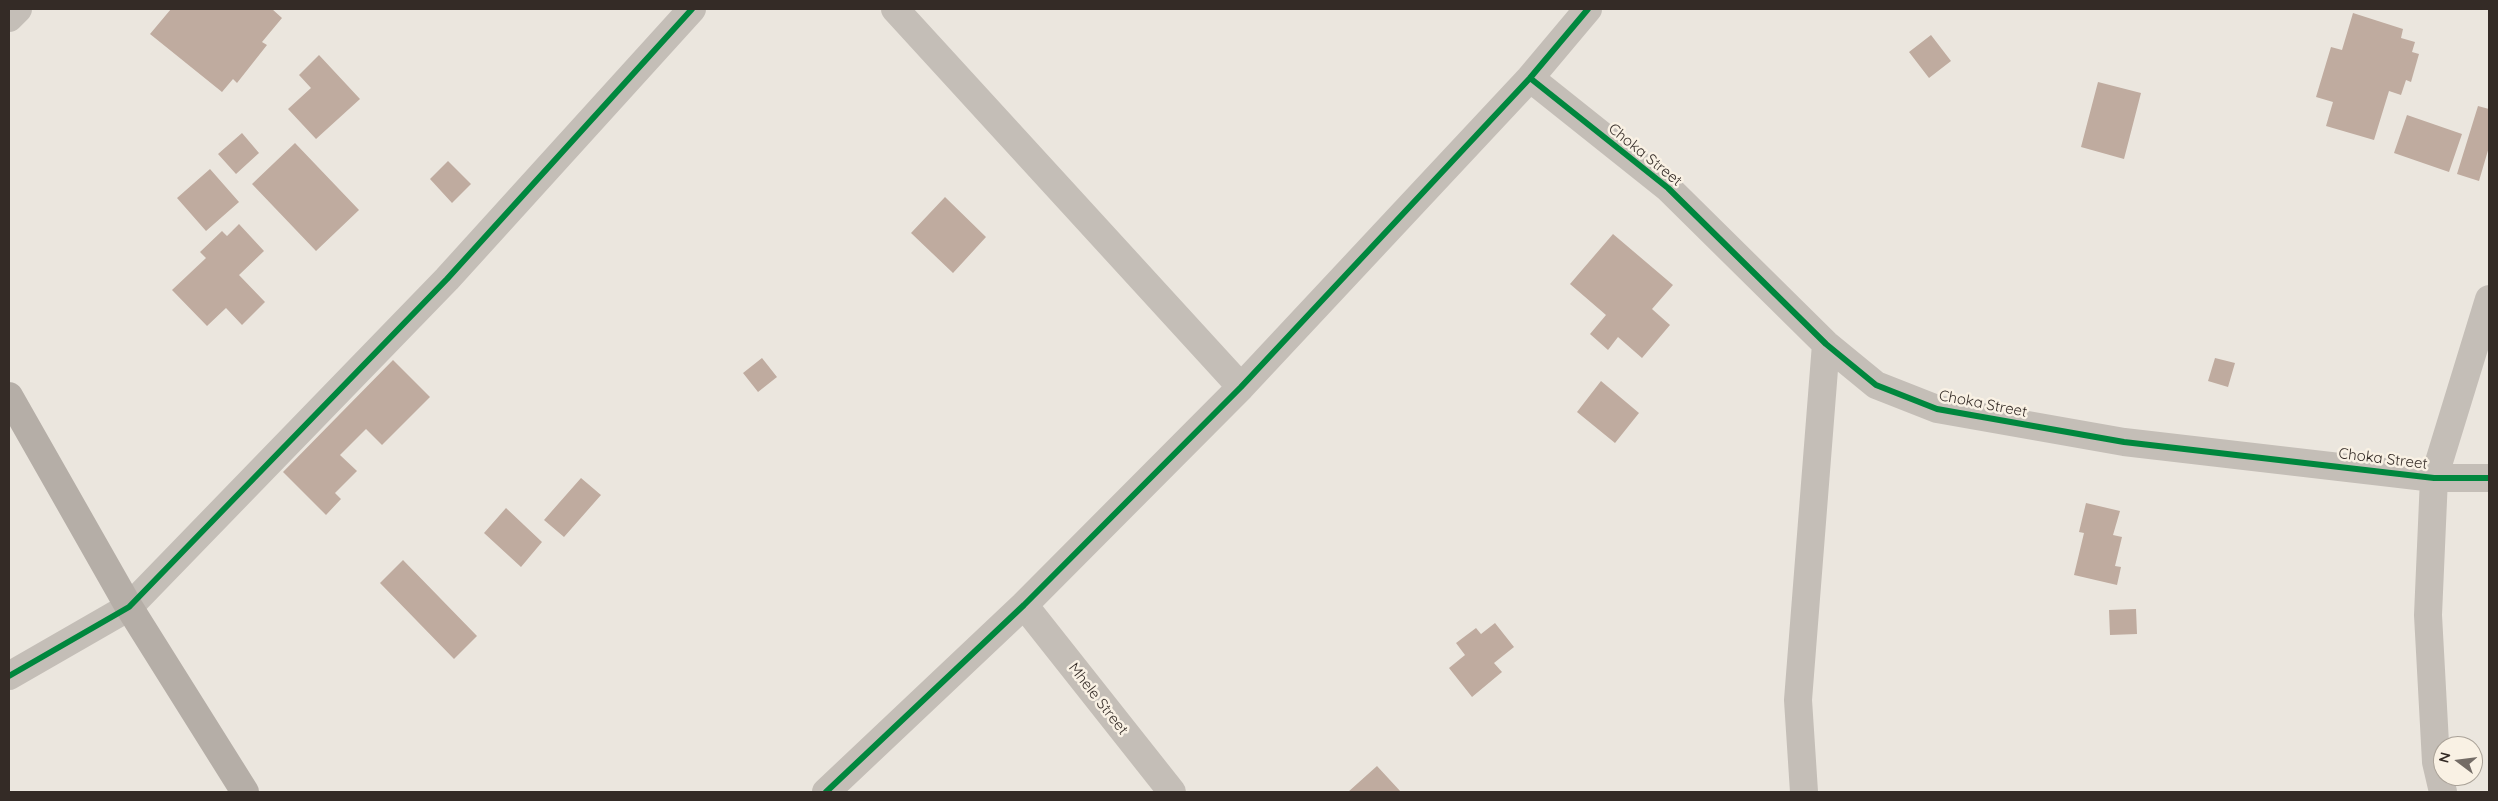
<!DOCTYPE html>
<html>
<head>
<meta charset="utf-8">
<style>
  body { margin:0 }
  #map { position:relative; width:2498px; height:801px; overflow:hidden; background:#ebe6de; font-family:Quicksand,sans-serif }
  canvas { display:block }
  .frame { position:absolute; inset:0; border:10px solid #342b26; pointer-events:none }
  .north { position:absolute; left:2433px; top:736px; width:50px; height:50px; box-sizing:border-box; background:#f9f1e4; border:1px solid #aaa298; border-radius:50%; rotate:285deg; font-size:14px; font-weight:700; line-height:20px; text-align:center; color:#342b26 }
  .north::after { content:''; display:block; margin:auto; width:18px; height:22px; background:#746c66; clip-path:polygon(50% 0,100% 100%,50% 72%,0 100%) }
</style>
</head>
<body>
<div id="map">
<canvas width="2498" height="801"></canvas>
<div class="frame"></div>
<div class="north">N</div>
</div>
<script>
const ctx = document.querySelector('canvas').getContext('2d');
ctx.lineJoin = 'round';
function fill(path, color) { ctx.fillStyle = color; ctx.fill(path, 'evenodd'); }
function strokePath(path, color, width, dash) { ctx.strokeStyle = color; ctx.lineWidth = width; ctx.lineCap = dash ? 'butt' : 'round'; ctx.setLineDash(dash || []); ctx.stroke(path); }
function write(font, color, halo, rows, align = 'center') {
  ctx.font = font + ' Quicksand,sans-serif'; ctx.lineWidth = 5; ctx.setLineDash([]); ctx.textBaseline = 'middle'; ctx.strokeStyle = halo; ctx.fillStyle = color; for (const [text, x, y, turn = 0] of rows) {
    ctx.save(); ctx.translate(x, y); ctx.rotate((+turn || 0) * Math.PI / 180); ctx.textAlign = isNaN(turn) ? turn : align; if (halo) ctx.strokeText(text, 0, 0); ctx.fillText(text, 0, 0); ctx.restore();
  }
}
const building = new Path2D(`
  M 171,9 L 272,9 L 282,18 L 262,42 L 267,45 L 237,83 L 233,79 L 222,92 L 150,34 Z
  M 2353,13 L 2403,29 L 2401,38 L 2415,42 L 2412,52 L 2419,54 L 2411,82 L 2406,80 L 2401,95 L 2389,91 L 2374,140 L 2326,126 L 2333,102 L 2316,97 L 2331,47 L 2342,50 Z
  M 1931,35 L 1951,61 L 1929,78 L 1909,52 Z
  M 319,55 L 360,99 L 316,139 L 288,109 L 311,88 L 299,75 Z
  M 2098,82 L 2141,93 L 2124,159 L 2081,147 Z
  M 2478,106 L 2489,109 L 2489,147 L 2479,181 L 2457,174 Z
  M 2407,115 L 2462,134 L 2449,172 L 2394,153 Z
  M 242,133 L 259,153 L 236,174 L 218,154 Z
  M 295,143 L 359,210 L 316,251 L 252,184 Z
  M 448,161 L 471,184 L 452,203 L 430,179 Z
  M 210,169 L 239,202 L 206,231 L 177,198 Z
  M 945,197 L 986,237 L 953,273 L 911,233 Z
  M 239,224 L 264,251 L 239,275 L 265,302 L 242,325 L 226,308 L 207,326 L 172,290 L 206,258 L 200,252 L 222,231 L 227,236 Z
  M 1613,234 L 1673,285 L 1652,309 L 1670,325 L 1642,358 L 1618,337 L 1608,350 L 1590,334 L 1606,315 L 1570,284 Z
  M 762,358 L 777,377 L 758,392 L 743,373 Z
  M 2215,358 L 2235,363 L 2228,387 L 2208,381 Z
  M 393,360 L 430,397 L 382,445 L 366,429 L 340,455 L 357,471 L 335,493 L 341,499 L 326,515 L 283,472 Z
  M 1601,381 L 1639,413 L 1615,443 L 1577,412 Z
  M 581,478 L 601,495 L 564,537 L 544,520 Z
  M 2086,503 L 2120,511 L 2113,535 L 2122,537 L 2115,566 L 2121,567 L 2117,585 L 2074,575 L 2084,533 L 2079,532 Z
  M 506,508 L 542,542 L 521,567 L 484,533 Z
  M 403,560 L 477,636 L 454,659 L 380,583 Z
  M 2136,609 L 2137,634 L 2110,635 L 2109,610 Z
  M 1495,623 L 1514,647 L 1494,663 L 1502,672 L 1472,697 L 1449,668 L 1465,655 L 1456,643 L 1476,628 L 1481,634 Z
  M 1377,766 L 1401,792 L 1348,792 Z`);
const street = new Path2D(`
  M 895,9 L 1241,387
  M 9,18 L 18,9
  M 1530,78 L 1668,188 L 1826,344 L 1876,385 L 1937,409 L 2124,442 L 2434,478 L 2489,478
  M 1024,605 L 1172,792
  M 9,676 L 129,607 L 447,279 L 692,9
  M 826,792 L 1024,605 L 1241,387 L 1530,78 L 1588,9
  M 1804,792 L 1798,700 L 1826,344
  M 2443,792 L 2436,762 L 2428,615 L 2434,478 L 2489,299`);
const secondary = new Path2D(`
  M 9,396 L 129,607 L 245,792`);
const cycleway = new Path2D(`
  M 1530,78 L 1668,188 L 1826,344 L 1876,385 L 1937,409 L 2124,442 L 2434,478 L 2489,478
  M 9,676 L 129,607 L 447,279 L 692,9
  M 826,792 L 1024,605 L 1241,387 L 1530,78 L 1588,9`);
const streetNames = [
  ["Choka Street",1645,155,39],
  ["Choka Street",1983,404,11],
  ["Choka Street",2383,459,7],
  ["Mhele Street",1098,699,52]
];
fill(building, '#bfab9f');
strokePath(street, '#c4beb7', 28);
strokePath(secondary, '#b5aea7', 28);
strokePath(cycleway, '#00873e', 6);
write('15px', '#342b26', '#f9f1e4', streetNames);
</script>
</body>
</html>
